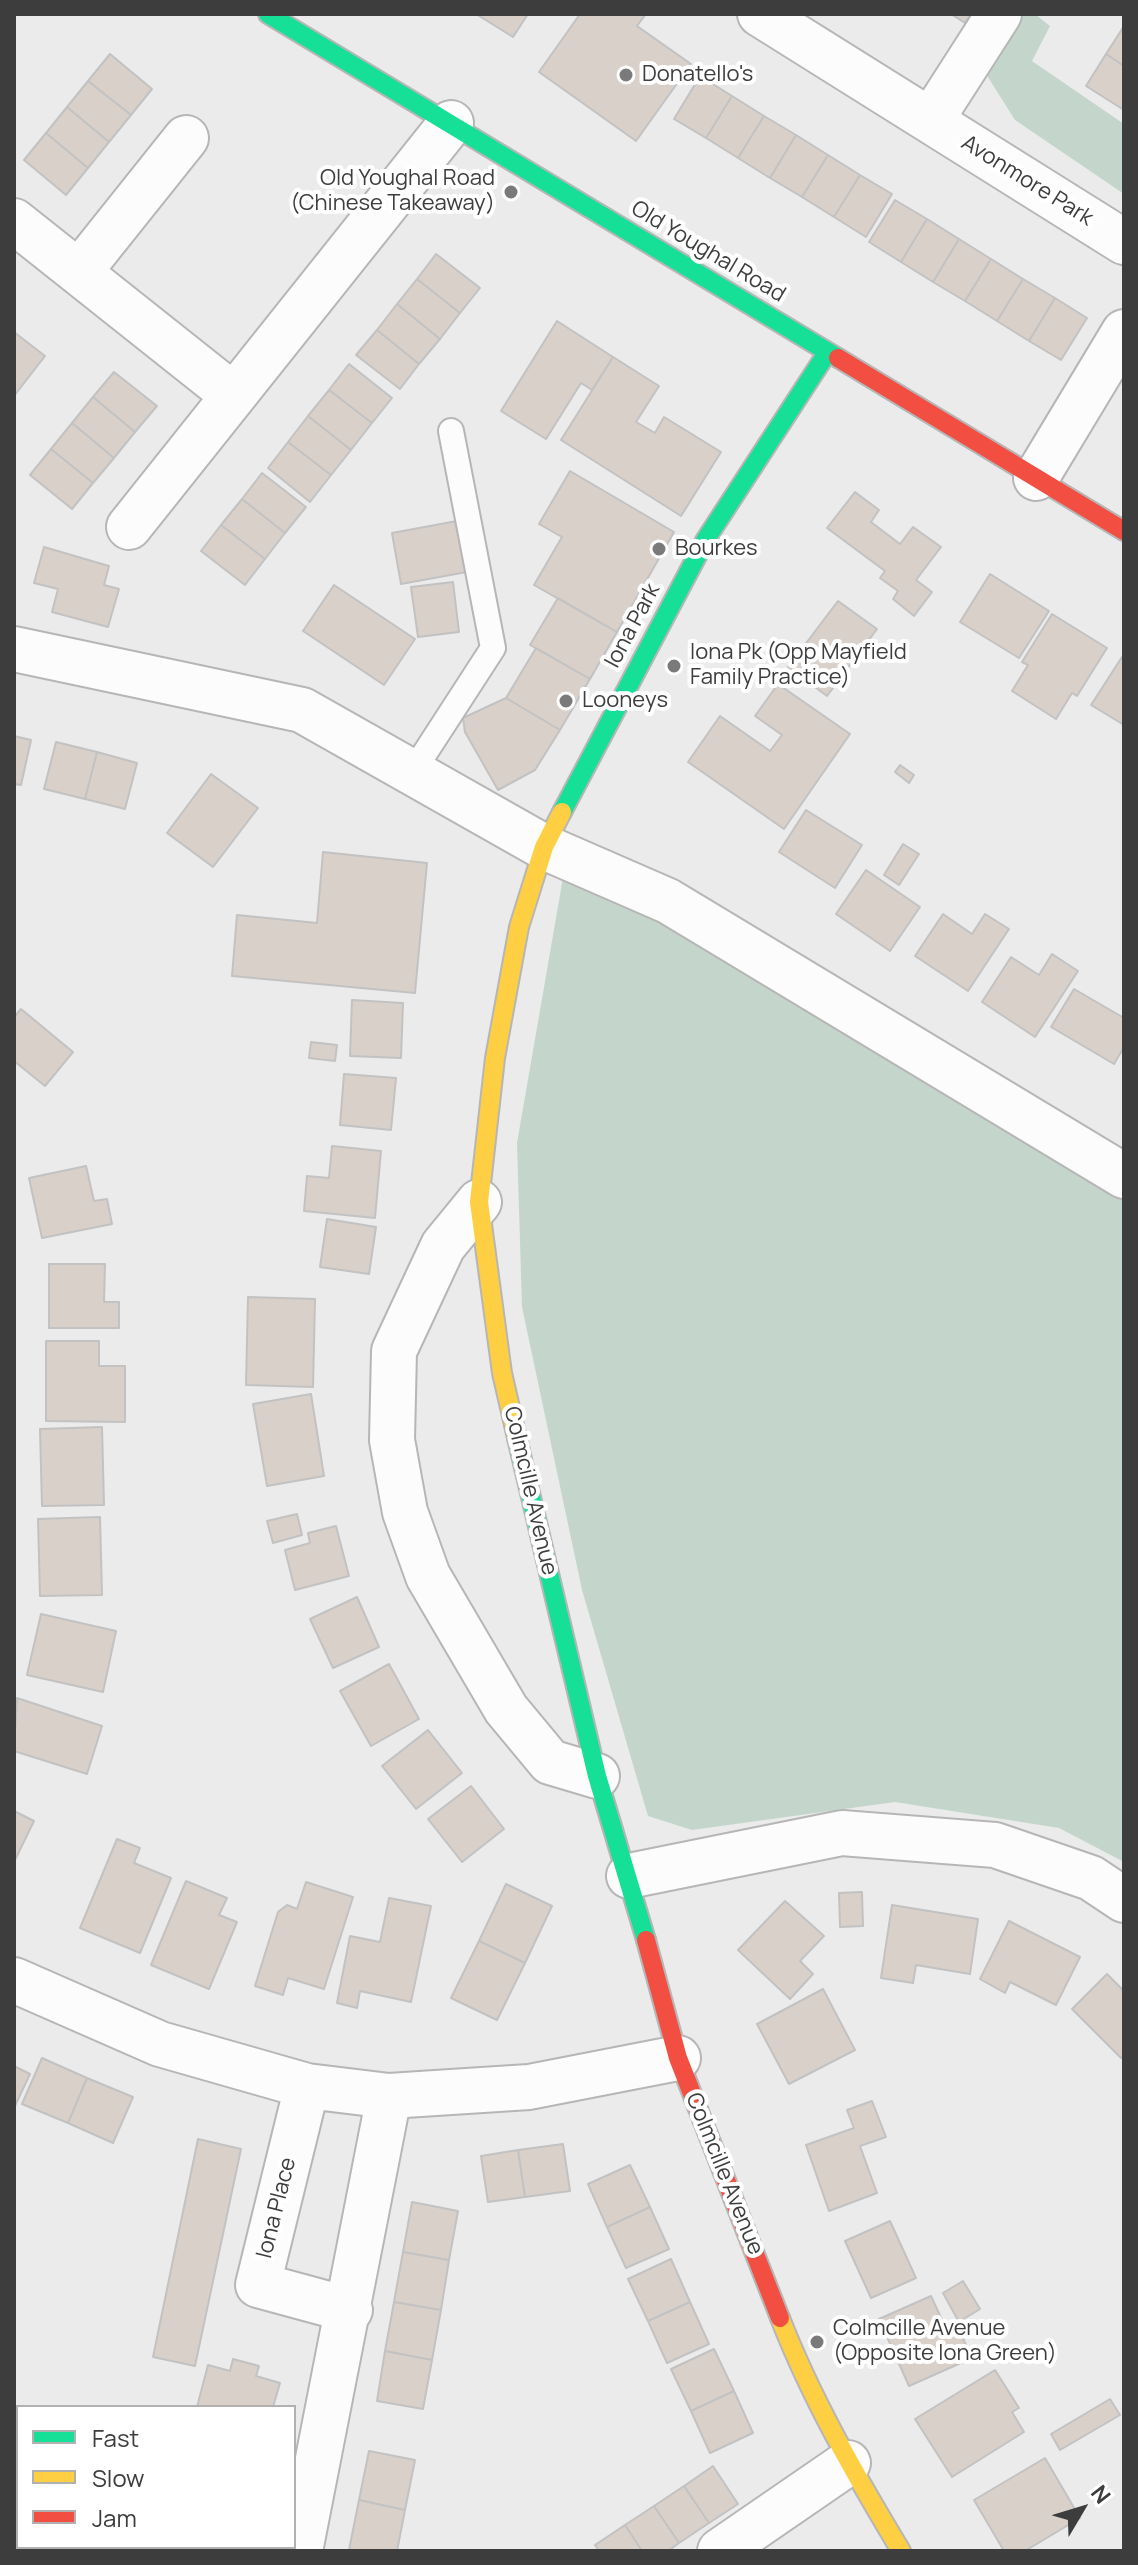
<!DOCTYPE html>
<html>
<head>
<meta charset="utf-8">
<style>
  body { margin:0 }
  #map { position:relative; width:1138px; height:2565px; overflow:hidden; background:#ebebec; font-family:Manrope,sans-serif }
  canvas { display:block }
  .frame { position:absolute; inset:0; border:16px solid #3d3d3d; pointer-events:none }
  .legend { position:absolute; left:16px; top:2405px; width:280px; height:144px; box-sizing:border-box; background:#fff; border:2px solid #b1b1b1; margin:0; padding:10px 14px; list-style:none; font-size:24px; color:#3d3d3d }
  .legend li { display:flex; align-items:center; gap:16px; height:40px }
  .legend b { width:40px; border:2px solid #b1b1b1 }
  .north { position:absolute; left:1042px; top:2469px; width:80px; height:80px; -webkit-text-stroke:6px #fff; paint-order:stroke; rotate:52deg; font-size:22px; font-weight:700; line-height:32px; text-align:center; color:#3d3d3d }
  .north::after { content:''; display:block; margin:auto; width:28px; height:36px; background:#3d3d3d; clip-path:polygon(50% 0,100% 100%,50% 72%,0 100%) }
</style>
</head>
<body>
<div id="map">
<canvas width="1138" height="2565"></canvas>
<div class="frame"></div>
<ul class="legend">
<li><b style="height:10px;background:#16e098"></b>Fast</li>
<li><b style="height:10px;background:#ffcf43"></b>Slow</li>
<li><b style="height:10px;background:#f24e42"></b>Jam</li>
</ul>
<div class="north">N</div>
</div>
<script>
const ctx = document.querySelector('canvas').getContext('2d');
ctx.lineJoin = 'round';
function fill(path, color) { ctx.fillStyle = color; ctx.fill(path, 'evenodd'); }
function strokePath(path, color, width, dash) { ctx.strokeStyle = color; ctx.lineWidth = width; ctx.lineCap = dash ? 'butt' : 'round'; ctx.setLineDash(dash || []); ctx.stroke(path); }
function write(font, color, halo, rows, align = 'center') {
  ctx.font = font + ' Manrope,sans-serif'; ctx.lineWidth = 8; ctx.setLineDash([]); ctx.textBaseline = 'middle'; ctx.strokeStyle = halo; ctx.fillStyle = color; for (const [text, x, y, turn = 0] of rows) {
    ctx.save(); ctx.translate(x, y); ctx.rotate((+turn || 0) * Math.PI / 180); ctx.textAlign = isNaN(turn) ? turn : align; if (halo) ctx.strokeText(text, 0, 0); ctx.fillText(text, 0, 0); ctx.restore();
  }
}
const green = new Path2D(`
  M 1021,14 L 1035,14 L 1050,26 L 1032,61 L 1124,124 L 1124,194 L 1015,120 L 986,74 Z
  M 565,866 L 1035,1135 L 1124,1198 L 1124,1862 L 1059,1828 L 895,1802 L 692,1830 L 648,1816 L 582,1590 L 522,1307 L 517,1143 Z`);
const building = new Path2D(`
  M 476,14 L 528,14 L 513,37 Z
  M 580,14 L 646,14 L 637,26 L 691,64 L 636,141 L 539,72 Z
  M 951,14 L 971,14 L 965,23 Z
  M 1124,26 L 1124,66 L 1106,54 Z
  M 110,54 L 152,89 L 131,115 L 88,81 Z
  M 1106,54 L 1124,66 L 1124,110 L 1086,86 Z
  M 700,76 L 732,96 L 706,138 L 674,119 Z
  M 88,81 L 131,115 L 109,142 L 67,107 Z
  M 732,96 L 764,116 L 738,158 L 706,138 Z
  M 67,107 L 109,142 L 88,168 L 46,133 Z
  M 764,116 L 796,135 L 770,178 L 738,158 Z
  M 46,133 L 88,168 L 66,195 L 24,160 Z
  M 796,135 L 828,155 L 802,197 L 770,178 Z
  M 828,155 L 860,175 L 834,217 L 802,197 Z
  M 860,175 L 892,194 L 866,237 L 834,217 Z
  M 895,200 L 927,219 L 901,262 L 869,242 Z
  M 927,219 L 959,239 L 933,282 L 901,262 Z
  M 959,239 L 991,259 L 965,301 L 933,282 Z
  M 436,254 L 480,288 L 460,313 L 417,279 Z
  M 991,259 L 1023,279 L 997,321 L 965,301 Z
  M 417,279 L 460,313 L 440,339 L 397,304 Z
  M 1023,279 L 1055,298 L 1029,341 L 997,321 Z
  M 1055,298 L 1087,318 L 1061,360 L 1029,341 Z
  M 397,304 L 440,339 L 419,364 L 377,330 Z
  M 557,321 L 613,357 L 592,390 L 581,383 L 546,439 L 501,411 Z
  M 377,330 L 419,364 L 400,389 L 356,355 Z
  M 14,332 L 45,356 L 14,396 Z
  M 613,357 L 659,386 L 636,422 L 655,433 L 664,417 L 721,452 L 681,516 L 561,440 Z
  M 349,364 L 392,398 L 372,423 L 329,390 Z
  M 114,372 L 157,406 L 135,432 L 93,397 Z
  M 329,390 L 372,423 L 351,450 L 308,416 Z
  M 93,397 L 135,432 L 114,458 L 72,423 Z
  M 308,416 L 351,450 L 331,475 L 288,442 Z
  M 72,423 L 114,458 L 93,483 L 51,449 Z
  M 288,442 L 331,475 L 310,502 L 268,468 Z
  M 51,449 L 93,483 L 72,509 L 30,475 Z
  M 570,471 L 674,532 L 617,632 L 534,585 L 562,537 L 539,524 Z
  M 262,473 L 306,507 L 285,533 L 242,499 Z
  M 855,492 L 879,510 L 871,522 L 900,544 L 913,527 L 941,547 L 916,580 L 932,592 L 914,616 L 893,599 L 898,591 L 880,578 L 885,571 L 827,528 Z
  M 242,499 L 285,533 L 265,559 L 221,525 Z
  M 457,521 L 467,572 L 401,584 L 392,533 Z
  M 221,525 L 265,559 L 245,585 L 201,551 Z
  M 44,547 L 109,566 L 104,585 L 119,589 L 108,627 L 52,612 L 58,589 L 34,583 Z
  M 990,574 L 1049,611 L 1019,658 L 960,622 Z
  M 453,582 L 459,632 L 418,637 L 411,587 Z
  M 334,585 L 415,639 L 384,685 L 303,631 Z
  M 558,598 L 617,632 L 590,679 L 530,645 Z
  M 838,601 L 877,629 L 827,696 L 788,667 Z
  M 1052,614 L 1107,648 L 1077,696 L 1072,693 L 1056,719 L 1012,691 L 1028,665 L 1022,662 Z
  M 536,648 L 590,679 L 560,730 L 506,698 Z
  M 1122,657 L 1124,658 L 1124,725 L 1091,705 Z
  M 778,684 L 850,734 L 784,829 L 688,762 L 720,716 L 770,751 L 782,735 L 755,716 Z
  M 506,698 L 560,730 L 535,770 L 498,790 L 465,732 L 463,718 Z
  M 14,736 L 31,740 L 21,785 L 14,784 Z
  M 56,742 L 97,752 L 85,799 L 44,789 Z
  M 97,752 L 137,763 L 125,809 L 85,799 Z
  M 900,765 L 914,775 L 909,783 L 895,772 Z
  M 211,774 L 258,808 L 213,867 L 167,833 Z
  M 806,810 L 862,845 L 835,888 L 779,852 Z
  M 903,844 L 919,854 L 899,885 L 884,875 Z
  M 323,852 L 427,863 L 415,993 L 232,976 L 237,915 L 317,923 Z
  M 866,870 L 920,907 L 890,951 L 836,914 Z
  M 943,914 L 972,934 L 985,914 L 1009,929 L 968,991 L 915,956 Z
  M 1052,954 L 1078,971 L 1035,1037 L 982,1002 L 1011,957 L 1039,975 Z
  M 1074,989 L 1124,1018 L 1124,1047 L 1114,1064 L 1051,1027 Z
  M 352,1000 L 403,1003 L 401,1058 L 350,1056 Z
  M 21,1009 L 73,1052 L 45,1086 L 14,1061 L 14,1017 Z
  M 311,1042 L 337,1045 L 335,1061 L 309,1058 Z
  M 344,1074 L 396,1078 L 391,1130 L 340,1125 Z
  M 332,1146 L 381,1151 L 375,1218 L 304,1211 L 307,1176 L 329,1178 Z
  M 86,1166 L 94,1201 L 107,1199 L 112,1224 L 42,1238 L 29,1178 Z
  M 327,1219 L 376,1227 L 369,1274 L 320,1267 Z
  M 49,1264 L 105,1264 L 104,1302 L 119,1302 L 119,1328 L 49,1328 Z
  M 248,1297 L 315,1299 L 313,1387 L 246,1385 Z
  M 46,1341 L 99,1341 L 99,1366 L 125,1366 L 125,1422 L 46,1421 Z
  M 311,1394 L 324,1476 L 267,1486 L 253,1404 Z
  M 102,1427 L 104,1505 L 42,1506 L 40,1429 Z
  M 297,1514 L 302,1535 L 273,1543 L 267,1521 Z
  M 100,1517 L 102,1595 L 40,1596 L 38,1519 Z
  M 336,1526 L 349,1576 L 295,1590 L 285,1550 L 310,1543 L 308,1533 Z
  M 357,1597 L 379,1647 L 333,1668 L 310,1619 Z
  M 41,1614 L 116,1631 L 103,1692 L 27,1675 Z
  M 389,1664 L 419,1719 L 371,1746 L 340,1691 Z
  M 17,1698 L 102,1726 L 87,1774 L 14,1751 Z
  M 428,1730 L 462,1773 L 416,1809 L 382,1766 Z
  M 471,1786 L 504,1829 L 462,1862 L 428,1819 Z
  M 14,1811 L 34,1821 L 14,1862 Z
  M 117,1839 L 140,1848 L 134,1863 L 171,1878 L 140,1953 L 80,1928 Z
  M 186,1881 L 227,1898 L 219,1915 L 237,1922 L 209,1989 L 151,1965 Z
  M 306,1882 L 353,1897 L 324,1989 L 288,1978 L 283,1995 L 255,1986 L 278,1912 L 287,1905 L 297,1909 Z
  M 506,1884 L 552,1906 L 525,1963 L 479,1941 Z
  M 862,1892 L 863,1926 L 840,1927 L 839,1893 Z
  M 389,1898 L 431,1906 L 411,2002 L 360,1991 L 357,2008 L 337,2003 L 350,1936 L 380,1942 Z
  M 785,1901 L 824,1936 L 800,1961 L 813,1974 L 790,1999 L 738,1950 Z
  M 892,1905 L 978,1919 L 970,1974 L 916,1965 L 913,1983 L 881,1978 Z
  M 1009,1921 L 1080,1957 L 1056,2005 L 1010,1982 L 1005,1993 L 980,1979 Z
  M 479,1941 L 525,1963 L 497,2020 L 451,1998 Z
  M 1107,1974 L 1124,1991 L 1124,2055 L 1121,2058 L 1072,2009 Z
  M 823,1989 L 855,2050 L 789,2084 L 757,2024 Z
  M 42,2058 L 87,2078 L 68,2123 L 22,2104 Z
  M 14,2066 L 30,2074 L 14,2108 Z
  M 87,2078 L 133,2097 L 113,2143 L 68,2123 Z
  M 872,2101 L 886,2137 L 860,2146 L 877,2193 L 829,2211 L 806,2145 L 854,2128 L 847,2110 Z
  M 198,2139 L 241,2149 L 195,2366 L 153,2357 Z
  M 563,2144 L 570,2191 L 525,2197 L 518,2150 Z
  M 518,2150 L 525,2197 L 488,2202 L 481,2156 Z
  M 630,2165 L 650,2207 L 607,2227 L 588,2184 Z
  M 412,2202 L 458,2211 L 449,2260 L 403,2252 Z
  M 650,2207 L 669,2249 L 626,2268 L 607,2227 Z
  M 890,2221 L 916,2278 L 871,2298 L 845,2241 Z
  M 403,2252 L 449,2260 L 441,2310 L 394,2302 Z
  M 671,2259 L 690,2302 L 648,2321 L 628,2279 Z
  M 963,2281 L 980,2309 L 959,2322 L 943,2293 Z
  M 931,2296 L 950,2337 L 960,2332 L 972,2358 L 909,2386 L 879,2319 Z
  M 394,2302 L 441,2310 L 432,2360 L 385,2351 Z
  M 690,2302 L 709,2344 L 667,2363 L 648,2321 Z
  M 714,2349 L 734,2391 L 691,2411 L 671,2369 Z
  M 385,2351 L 432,2360 L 423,2409 L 377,2401 Z
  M 233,2359 L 259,2366 L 256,2376 L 280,2383 L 273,2407 L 197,2407 L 208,2365 L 230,2371 Z
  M 995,2370 L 1019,2408 L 1012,2412 L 1024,2432 L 952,2477 L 915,2419 Z
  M 734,2391 L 753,2433 L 710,2453 L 691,2411 Z
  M 1110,2399 L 1120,2415 L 1060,2450 L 1051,2434 Z
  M 369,2451 L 415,2460 L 405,2510 L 359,2500 Z
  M 1045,2458 L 1080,2518 L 1025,2551 L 1004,2551 L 974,2500 Z
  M 713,2466 L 738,2504 L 709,2523 L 684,2486 Z
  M 684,2486 L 709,2523 L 679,2543 L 654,2506 Z
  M 359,2500 L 405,2510 L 397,2551 L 349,2550 Z
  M 654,2506 L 679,2543 L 668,2551 L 642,2551 L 625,2525 Z
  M 625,2525 L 642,2551 L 599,2551 L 595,2545 Z
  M 81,2547 L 136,2547 L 135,2551 L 81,2551 Z
  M 173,2547 L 248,2547 L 247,2551 L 190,2551 Z`);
const lane = new Path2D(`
  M 412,773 L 493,648 L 451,431`);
const street = new Path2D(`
  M 760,14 L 1124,242
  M 931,120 L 999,14
  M 14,221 L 233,395
  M 79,272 L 186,138
  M 1036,478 L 1124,332
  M 129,527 L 451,123
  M 14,649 L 302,710 L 544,847 L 668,901 L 1124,1176
  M 479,1202 L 443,1246 L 394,1351 L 392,1440 L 405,1512 L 428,1576 L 506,1709 L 550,1762 L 597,1776
  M 629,1876 L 842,1833 L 995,1845 L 1091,1878 L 1124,1900
  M 14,1980 L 160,2044 L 307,2086 L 389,2096 L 529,2087 L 678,2058
  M 307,2086 L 258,2285 L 350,2310
  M 300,2551 L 389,2096
  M 720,2551 L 848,2463`);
const fast = new Path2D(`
  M 268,14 L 838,358
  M 562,812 L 706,539 L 827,353
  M 517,1438 L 597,1776 L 646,1940`);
const slow = new Path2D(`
  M 517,1438 L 502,1373 L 479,1202 L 495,1058 L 519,927 L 544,847 L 562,812
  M 780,2318 C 812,2400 856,2476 901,2551`);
const jam = new Path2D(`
  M 838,358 L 1124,531
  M 646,1940 L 678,2058 L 780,2318`);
const markers = [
  [626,75,8,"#7a7a7a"],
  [511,192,8,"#7a7a7a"],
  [659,549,8,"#7a7a7a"],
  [674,666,8,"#7a7a7a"],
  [566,701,8,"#7a7a7a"],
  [817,2342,8,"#7a7a7a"]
];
const poiNames = [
  ["Donatello's",642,75],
  ["Old Youghal Road",495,179,"right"],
  ["(Chinese Takeaway)",495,204,"right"],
  ["Bourkes",675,549],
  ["Iona Pk (Opp Mayfield",690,653],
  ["Family Practice)",690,678],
  ["Looneys",582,701],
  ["Colmcille Avenue",833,2329],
  ["(Opposite Iona Green)",833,2354]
];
const streetNames = [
  ["Avonmore Park",1027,181,32],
  ["Old Youghal Road",708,252,31],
  ["Iona Park",633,626,-62],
  ["Colmcille Avenue",530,1491,77],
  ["Colmcille Avenue",724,2174,68],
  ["Iona Place",277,2208,-76]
];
fill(green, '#c4d6cb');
fill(building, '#d9d0ca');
strokePath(building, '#c2c2c2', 2);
strokePath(lane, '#b6b6b7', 28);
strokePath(street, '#b6b6b7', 48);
strokePath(fast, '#b6b6b7', 22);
strokePath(slow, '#b6b6b7', 22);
strokePath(jam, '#b6b6b7', 22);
strokePath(lane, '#fcfcfc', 24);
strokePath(street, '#fcfcfc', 44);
strokePath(fast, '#16e098', 18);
strokePath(slow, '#ffcf43', 18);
strokePath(jam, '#f24e42', 18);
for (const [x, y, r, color] of markers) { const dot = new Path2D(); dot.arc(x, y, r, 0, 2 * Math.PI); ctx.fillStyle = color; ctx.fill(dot); strokePath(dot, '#fff', 3); }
write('22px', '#3d3d3d', '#fff', poiNames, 'left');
write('22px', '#3d3d3d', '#fff', streetNames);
</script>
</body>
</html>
